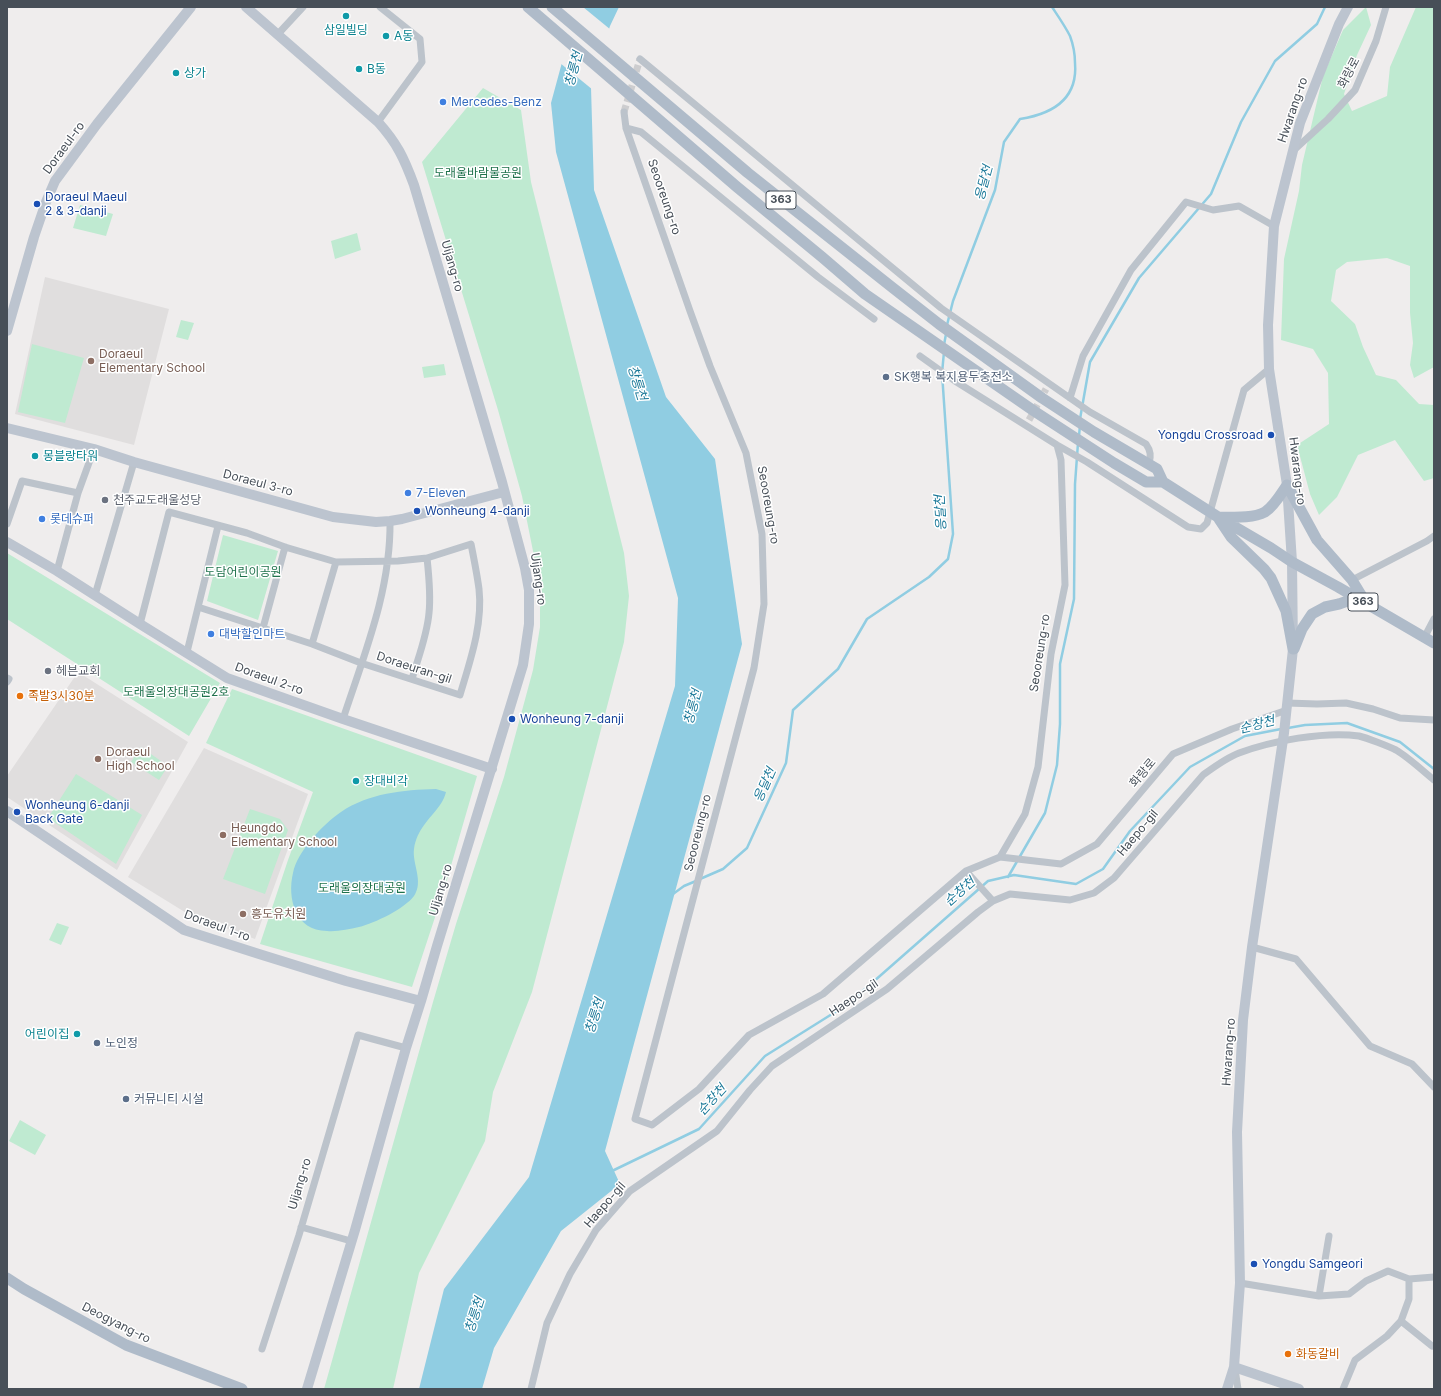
<!DOCTYPE html>
<html>
<head>
<meta charset="utf-8">
<style>
  body { margin:0 }
  #map { position:relative; width:1441px; height:1396px; overflow:hidden; background:#efeded; font-family:Inter,sans-serif }
  canvas { display:block }
  .frame { position:absolute; inset:0; border:8px solid #474f58; pointer-events:none }
</style>
</head>
<body>
<div id="map">
<canvas width="1441" height="1396"></canvas>
<div class="frame"></div>
</div>
<script>
const ctx = document.querySelector('canvas').getContext('2d');
ctx.lineJoin = 'round';
function fill(path, color) { ctx.fillStyle = color; ctx.fill(path, 'evenodd'); }
function strokePath(path, color, width, dash) { ctx.strokeStyle = color; ctx.lineWidth = width; ctx.lineCap = dash ? 'butt' : 'round'; ctx.setLineDash(dash || []); ctx.stroke(path); }
function write(font, color, halo, rows, align = 'center') {
  ctx.font = font + ' Inter,"Noto Sans KR",sans-serif'; ctx.lineWidth = 3; ctx.setLineDash([]); ctx.textBaseline = 'middle'; ctx.strokeStyle = halo; ctx.fillStyle = color; for (const [text, x, y, turn = 0] of rows) {
    ctx.save(); ctx.translate(x, y); ctx.rotate((+turn || 0) * Math.PI / 180); ctx.textAlign = isNaN(turn) ? turn : align; if (halo) ctx.strokeText(text, 0, 0); ctx.fillText(text, 0, 0); ctx.restore();
  }
}
const education = new Path2D(`
  M 45,277 L 169,309 L 134,445 L 15,414 Z
  M 78,672 L 188,742 L 117,870 L 7,797 L 7,776 Z
  M 204,748 L 308,794 L 255,939 L 188,914 L 128,877 Z`);
const green = new Path2D(`
  M 1366,7 L 1371,25 L 1357,55 L 1344,94 L 1352,111 L 1387,96 L 1390,67 L 1416,7 L 1434,7 L 1434,367 L 1414,378 L 1410,365 L 1413,343 L 1410,313 L 1410,266 L 1387,258 L 1347,262 L 1336,270 L 1331,301 L 1355,324 L 1363,347 L 1376,375 L 1396,380 L 1419,404 L 1434,405 L 1434,478 L 1424,481 L 1395,440 L 1358,455 L 1337,497 L 1319,515 L 1310,494 L 1297,445 L 1329,424 L 1328,373 L 1313,349 L 1281,340 L 1284,259 L 1299,191 L 1302,165 L 1323,76 L 1343,30 Z
  M 483,88 L 521,110 L 531,182 L 624,553 L 629,596 L 624,642 L 532,992 L 493,1092 L 485,1141 L 419,1273 L 393,1389 L 324,1389 L 433,1002 L 456,924 L 504,777 L 533,670 L 540,627 L 540,593 L 536,566 L 522,496 L 498,410 L 422,162 Z
  M 80,205 L 113,214 L 106,236 L 73,228 Z
  M 357,233 L 361,250 L 335,259 L 331,241 Z
  M 181,320 L 194,323 L 188,340 L 176,337 Z
  M 32,344 L 84,358 L 65,423 L 18,412 Z
  M 444,364 L 446,375 L 424,378 L 422,367 Z
  M 223,535 L 278,551 L 258,620 L 207,601 Z
  M 7,553 L 220,683 L 189,736 L 7,619 Z
  M 232,689 L 477,776 L 444,890 L 412,987 L 260,944 L 288,860 L 313,792 L 206,743 Z
  M 141,747 L 168,766 L 159,780 L 131,762 Z
  M 76,774 L 142,815 L 116,864 L 48,818 Z
  M 250,809 L 280,819 L 288,830 L 265,894 L 223,879 Z
  M 57,923 L 69,927 L 61,945 L 49,940 Z
  M 20,1120 L 46,1135 L 35,1155 L 9,1141 Z`);
const water = new Path2D(`
  M 577,7 L 619,7 L 610,26 L 591,87 L 594,190 L 666,397 L 715,459 L 742,644 L 605,1151 L 620,1184 L 561,1231 L 494,1348 L 482,1389 L 419,1389 L 444,1289 L 529,1177 L 675,686 L 678,598 L 556,152 L 551,103 Z
  M 436,789 L 446,792 C 445,796 443,801 440,805 C 429,820 417,829 414,849 C 412,864 424,881 414,896 C 404,909 375,923 359,927 C 349,929 337,932 327,931 C 295,931 287,898 293,873 C 297,852 323,824 341,812 C 369,793 403,790 436,789 Z`);
const pier = new Path2D(`
  M 575,7 L 583,7 L 611,30 L 593,90 L 560,63 Z`);
const stream = new Path2D(`
  M 947,325 L 953,301 L 995,190 L 1004,142 L 1020,119 C 1052,114 1078,100 1075,63 C 1075,54 1073,44 1070,36 C 1065,26 1058,16 1052,7
  M 944,345 L 946,334
  M 1080,419 L 1090,362 L 1139,278 L 1211,194 L 1241,122 L 1275,61 L 1317,24 L 1325,7
  M 1079,436 L 1080,425
  M 1288,728 L 1305,725 L 1347,723 L 1400,742 L 1434,769
  M 1008,877 L 1045,813 L 1057,765 L 1060,724 L 1060,664 L 1074,599 L 1075,484 L 1078,443
  M 700,879 L 723,869 L 747,848 L 786,763 L 793,710 L 838,669 L 867,619 L 929,577 L 948,559 L 953,534 L 942,373 L 944,352
  M 673,894 L 684,886 L 696,881
  M 612,1171 L 699,1129 L 765,1056 L 848,1004 L 988,881 L 1014,875 L 1076,884 L 1103,869 L 1130,831 L 1190,767 L 1245,736 L 1281,729`);
const streetTunnel = new Path2D(`
  M 624,112 L 640,59
  M 1029,420 L 1046,389`);
const street = new Path2D(`
  M 278,34 L 303,7
  M 640,59 L 941,308 L 1090,412 L 1146,444 C 1151,451 1151,456 1149,464
  M 624,112 L 626,128 L 690,311 L 710,366 L 746,453 L 762,534 L 764,604 L 754,668 L 635,1119 L 652,1125 L 699,1089 L 749,1035 L 823,994 L 966,871 L 1000,857 L 1061,864 L 1097,844 L 1173,754 L 1232,729 L 1287,710
  M 378,122 L 422,62 L 420,39 L 380,7
  M 626,128 L 641,132 L 818,277 L 874,319
  M 1293,151 L 1328,119 L 1355,90 L 1376,41 L 1386,7
  M 920,356 L 955,381 L 1057,445 L 1087,462 L 1188,527 L 1201,529 L 1207,523 L 1244,390 L 1269,369
  M 1070,398 L 1083,356 L 1131,270 L 1186,202 L 1213,210 L 1239,206 L 1274,226
  M 7,524 L 22,481 L 78,493
  M 57,571 L 78,493 L 94,449
  M 1352,580 L 1427,541 L 1434,536
  M 95,595 L 134,462
  M 140,624 L 169,512 L 247,533 L 285,547 L 336,562 L 398,561 L 427,558 L 471,544 C 474,559 477,574 479,589 C 483,625 470,661 460,695 L 361,663 L 312,644 L 198,607
  M 263,628 L 285,547
  M 1424,638 L 1434,619
  M 312,644 L 336,562
  M 187,652 L 218,526
  M 7,678 L 9,679 L 7,682
  M 412,679 C 418,658 427,636 429,613 C 431,595 429,577 427,558
  M 1287,703 L 1317,704 L 1346,703 L 1373,709 L 1400,718 L 1434,720
  M 343,719 C 364,655 391,590 390,521
  M 1000,857 L 1025,814 L 1038,767 L 1051,654 L 1065,585 L 1061,460 L 1057,445
  M 966,871 L 993,901
  M 1252,947 L 1296,959 L 1370,1046 L 1412,1064 L 1434,1087
  M 301,1227 L 351,1241
  M 1240,1283 L 1319,1296 L 1349,1294 L 1366,1281 L 1388,1271 L 1409,1279 L 1434,1277
  M 1319,1296 L 1329,1236
  M 1401,1321 L 1432,1346
  M 262,1349 L 299,1235 L 358,1035 L 406,1048
  M 1235,1369 L 1238,1389
  M 531,1389 L 547,1323 L 570,1274 L 596,1230 L 630,1191 L 717,1131 L 750,1090 L 772,1066 L 887,989 L 978,912 L 993,901 L 1010,894 L 1070,900 L 1094,893 L 1114,878 L 1203,775 C 1214,767 1226,758 1239,753 C 1271,741 1325,731 1359,736 C 1367,738 1388,746 1396,750 C 1408,757 1423,771 1434,780
  M 1343,1389 L 1355,1360 L 1387,1336 L 1401,1321 L 1409,1299 L 1409,1279`);
const secondary = new Path2D(`
  M 246,7 L 378,122 C 397,143 404,158 414,185 L 502,482 L 525,568 L 529,590 L 529,624 L 523,665 L 437,946 L 421,1001 L 406,1048 L 355,1230 L 307,1389
  M 7,331 L 34,237 L 46,202 L 55,181 L 97,124 L 191,7
  M 7,428 L 94,449 L 134,462 L 333,517 L 376,522 L 390,521 L 402,519 L 504,492
  M 7,542 L 57,571 L 140,624 L 227,678 L 343,719 L 492,769
  M 7,811 L 184,930 L 259,954 L 346,981 L 421,1001
  M 1234,1367 L 1299,1389
  M 1227,1389 L 1234,1367 L 1240,1283 L 1237,1132 L 1243,1020 L 1252,947 L 1284,733 L 1293,649 L 1292,562 L 1287,485 L 1269,369 L 1268,325 L 1274,226 L 1300,123 L 1339,24 L 1348,7`);
const primary = new Path2D(`
  M 528,7 L 737,187 L 822,257 L 865,294 L 1034,411 L 1114,463 L 1146,482 L 1163,482 L 1218,517 L 1271,548 L 1292,562 L 1338,587 L 1434,643
  M 552,7 L 748,173 L 893,288 L 939,324 L 1042,398 L 1094,432 L 1157,469 L 1163,482
  M 1218,517 C 1232,517 1252,519 1265,512 C 1274,506 1281,494 1287,485 L 1317,540 L 1352,580 L 1366,603
  M 1219,519 L 1231,537 L 1264,569 L 1271,578 L 1286,611 L 1293,649
  M 1294,649 L 1302,629 L 1312,614 L 1325,607 L 1339,604 L 1356,598
  M 7,1278 L 24,1289 L 126,1345 L 242,1389`);
const markers = [
  [346,16,4,"#0f9aa8"],
  [386,36,4,"#0f9aa8"],
  [359,69,4,"#0f9aa8"],
  [176,73,4,"#0f9aa8"],
  [443,102,4,"#3f7fe0"],
  [37,204,4,"#1a4fb4"],
  [91,361,4,"#8d6e63"],
  [886,377,4,"#5c6f8a"],
  [1271,435,4,"#1a4fb4"],
  [35,456,4,"#0f9aa8"],
  [408,493,4,"#3f7fe0"],
  [105,500,4,"#6b7280"],
  [417,511,4,"#1a4fb4"],
  [42,519,4,"#3f7fe0"],
  [211,634,4,"#3f7fe0"],
  [48,671,4,"#6b7280"],
  [20,696,4,"#e8710a"],
  [512,719,4,"#1a4fb4"],
  [98,759,4,"#8d6e63"],
  [356,781,4,"#0f9aa8"],
  [17,812,4,"#1a4fb4"],
  [223,835,4,"#8d6e63"],
  [243,914,4,"#8d6e63"],
  [77,1034,4,"#0f9aa8"],
  [97,1043,4,"#5c6f8a"],
  [126,1099,4,"#5c6f8a"],
  [1254,1264,4,"#1a4fb4"],
  [1288,1354,4,"#e8710a"]
];
const shields = [
  [781,200,30],
  [1363,602,30]
];
const shieldNames = [
  ["363",781,200],
  ["363",1363,602]
];
const cultureNames = [
  ["삼일빌딩",346,30,"center"],
  ["A동",394,36],
  ["B동",367,69],
  ["상가",184,73],
  ["몽블랑타워",43,456],
  ["장대비각",364,781],
  ["어린이집",69,1034,"right"]
];
const streetNames = [
  ["화랑로",1349,73,-62],
  ["Hwarang-ro",1293,110,-71],
  ["Doraeul-ro",64,148,-54],
  ["Seooreung-ro",664,197,71],
  ["Uijang-ro",452,266,74],
  ["Hwarang-ro",1297,471,83],
  ["Doraeul 3-ro",258,483,15],
  ["Seooreung-ro",768,505,80],
  ["Uijang-ro",538,579,82],
  ["Seooreung-ro",1040,653,-81],
  ["Doraeuran-gil",414,668,18],
  ["Doraeul 2-ro",269,679,20],
  ["화랑로",1143,773,-50],
  ["Seooreung-ro",698,833,-76],
  ["Haepo-gil",1138,833,-50],
  ["Uijang-ro",441,890,-73],
  ["Doraeul 1-ro",217,926,20],
  ["Haepo-gil",854,998,-34],
  ["Hwarang-ro",1229,1052,-86],
  ["Uijang-ro",300,1184,-73],
  ["Haepo-gil",605,1205,-49],
  ["Deogyang-ro",116,1323,27]
];
const shopNames = [
  ["Mercedes-Benz",451,102],
  ["7-Eleven",416,493],
  ["롯데슈퍼",50,519],
  ["대박할인마트",219,634]
];
const parkNames = [
  ["도래울바람물공원",478,173],
  ["도담어린이공원",243,572],
  ["도래울의장대공원2호",176,692],
  ["도래울의장대공원",362,888]
];
const transitNames = [
  ["Doraeul Maeul",45,197],
  ["2 & 3-danji",45,211],
  ["Yongdu Crossroad",1263,435,"right"],
  ["Wonheung 4-danji",425,511],
  ["Wonheung 7-danji",520,719],
  ["Wonheung 6-danji",25,805],
  ["Back Gate",25,819],
  ["Yongdu Samgeori",1262,1264]
];
const educationNames = [
  ["Doraeul",99,354],
  ["Elementary School",99,368],
  ["Doraeul",106,752],
  ["High School",106,766],
  ["Heungdo",231,828],
  ["Elementary School",231,842],
  ["흥도유치원",251,914]
];
const serviceNames = [
  ["SK행복 복지용두충전소",894,377],
  ["노인정",105,1043],
  ["커뮤니티 시설",134,1099]
];
const worshipNames = [
  ["천주교도래울성당",113,500],
  ["헤븐교회",56,671]
];
const foodNames = [
  ["족발3시30분",28,696],
  ["화동갈비",1296,1354]
];
const waterNames = [
  ["창릉천",574,69,-75],
  ["응달천",984,183,-75],
  ["창릉천",637,383,73],
  ["응달천",941,513,-93],
  ["창릉천",693,707,-75],
  ["순창천",1257,725,-14],
  ["응달천",765,785,-66],
  ["순창천",960,892,-41],
  ["창릉천",595,1016,-72],
  ["순창천",712,1100,-48],
  ["창릉천",475,1315,-72]
];
fill(education, '#e0dede');
fill(green, '#bfead1');
fill(water, '#90cde2');
fill(pier, '#efeded');
strokePath(stream, '#90cde2', 2.5);
strokePath(streetTunnel, '#cdcdcf', 7, [7, 3.5]);
strokePath(street, '#bcc3cb', 7);
strokePath(secondary, '#bcc4cf', 10);
strokePath(primary, '#afbbc9', 11);
for (const [x, y, r, color] of markers) { const dot = new Path2D(); dot.arc(x, y, r, 0, 2 * Math.PI); ctx.fillStyle = color; ctx.fill(dot); strokePath(dot, '#fff', 1.5); }
for (const [x, y, w] of shields) { const box = new Path2D(); box.roundRect(x - w / 2, y - 9, w, 18, 3); ctx.fillStyle = '#fff'; ctx.fill(box); strokePath(box, '#474f58', 1); }
write('bold 11px', '#474f58', null, shieldNames);
write('12px', '#0d838f', '#fff', cultureNames, 'left');
write('12px', '#474f58', '#fff', streetNames);
write('12px', '#366cbe', '#fff', shopNames, 'left');
write('12px', '#1f724c', '#fff', parkNames);
write('12px', '#164399', '#fff', transitNames, 'left');
write('12px', '#785e54', '#fff', educationNames, 'left');
write('12px', '#4e5e75', '#fff', serviceNames, 'left');
write('12px', '#5b616d', '#fff', worshipNames, 'left');
write('12px', '#c56008', '#fff', foodNames, 'left');
write('italic 13px', '#1a7898', '#fff', waterNames);
</script>
</body>
</html>
